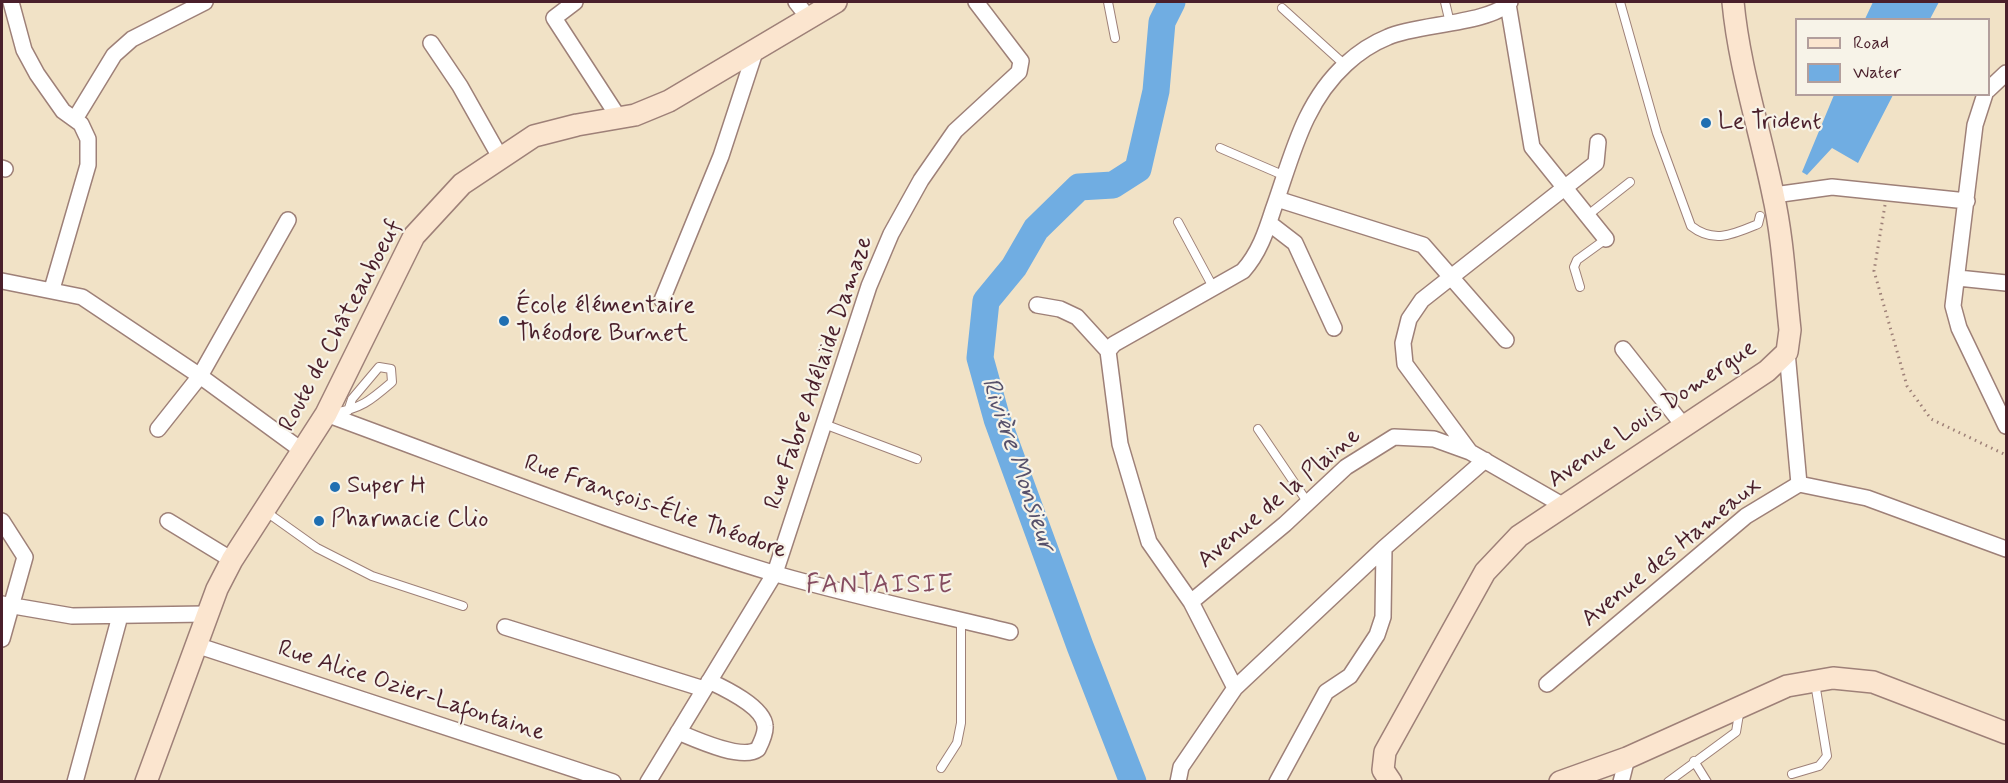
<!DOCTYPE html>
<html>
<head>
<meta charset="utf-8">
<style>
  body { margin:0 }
  #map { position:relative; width:2008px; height:783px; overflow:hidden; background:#f1e2c6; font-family:Mynerve,sans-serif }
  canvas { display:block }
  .frame { position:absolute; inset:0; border:3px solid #4a1f2b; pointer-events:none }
  .legend { position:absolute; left:1795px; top:18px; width:195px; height:78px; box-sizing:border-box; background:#f7f3e8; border:2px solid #b29e9c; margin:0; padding:8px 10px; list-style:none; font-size:18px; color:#4a1f2b }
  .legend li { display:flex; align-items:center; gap:12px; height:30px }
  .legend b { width:30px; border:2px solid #b29e9c }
</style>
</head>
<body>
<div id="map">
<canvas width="2008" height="783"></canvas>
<div class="frame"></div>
<ul class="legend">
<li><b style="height:8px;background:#fbe5cf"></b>Road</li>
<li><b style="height:16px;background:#70ade2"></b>Water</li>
</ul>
</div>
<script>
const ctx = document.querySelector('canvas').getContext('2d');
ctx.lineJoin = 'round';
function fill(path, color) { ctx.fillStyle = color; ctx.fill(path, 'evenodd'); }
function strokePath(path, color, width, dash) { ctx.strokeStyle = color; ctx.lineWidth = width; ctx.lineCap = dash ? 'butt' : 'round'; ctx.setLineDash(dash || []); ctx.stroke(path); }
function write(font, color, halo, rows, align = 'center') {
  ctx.font = font + ' Mynerve,sans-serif'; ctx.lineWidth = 4.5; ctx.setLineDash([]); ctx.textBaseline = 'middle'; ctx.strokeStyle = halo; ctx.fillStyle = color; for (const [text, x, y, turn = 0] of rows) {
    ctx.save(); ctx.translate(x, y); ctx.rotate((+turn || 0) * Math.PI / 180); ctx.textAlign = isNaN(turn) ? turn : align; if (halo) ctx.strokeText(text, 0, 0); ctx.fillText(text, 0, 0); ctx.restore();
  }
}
const water = new Path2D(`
  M 1873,2 L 1939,2 L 1930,19 L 1865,19 Z
  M 1834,95 L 1893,95 L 1858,163 L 1832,148 L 1807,175 L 1802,172 Z`);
const river = new Path2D(`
  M 1133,782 L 1080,646 L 997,419 L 980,358 L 986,301 L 1014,267 L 1036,229 L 1079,187 L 1113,185 L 1138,169 L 1156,91 L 1162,22 L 1172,2`);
const path = new Path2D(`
  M 1885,205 L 1874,271 L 1907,386 L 1931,419 L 2006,455`);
const lane = new Path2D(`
  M 1108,2 L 1115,38
  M 1445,2 L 1450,23
  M 1620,2 L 1657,133 L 1691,226 C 1714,244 1734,234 1758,224 L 1760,216
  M 1282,8 L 1345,65
  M 1220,148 L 1285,176
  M 1588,215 L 1630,182
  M 1178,222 L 1213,287
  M 1580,287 L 1574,267 L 1577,260 L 1606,239
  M 333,413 C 361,409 371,400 392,382 L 391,369 L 379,367 L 352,399 L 348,411
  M 824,424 L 917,459
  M 1258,429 L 1308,503
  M 265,511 L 317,548 L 372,576 L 463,606
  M 1694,761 L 1707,782
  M 941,768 L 957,743 L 961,723 L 961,620
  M 1792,774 L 1819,766 L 1827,756 L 1815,683
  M 1668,782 L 1736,732 L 1740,708`);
const street = new Path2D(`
  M 11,2 L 24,50 L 37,74 L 63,111 L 81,124 L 88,139 L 88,165 L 52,289
  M 575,2 L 554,18 L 619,118
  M 796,2 L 808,17
  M 1508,4 L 1532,147 L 1606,239
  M 431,43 L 460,86 L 500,157
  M 1988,90 L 2006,73
  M 1985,94 L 1975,125 L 1953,306 L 1959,328 L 2006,426
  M 75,119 L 114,55 L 132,39 L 205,2
  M 2,168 L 5,169
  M 1774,195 L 1832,187 L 1967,201
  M 1277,199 L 1423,245 L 1506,340
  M 1269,223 L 1295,243 L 1334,328
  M 1958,278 L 2006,283
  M 2,281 L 82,297 L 200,376 L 304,452
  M 662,300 L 721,156 L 756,49
  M 1037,305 L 1060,309 L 1077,317 L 1108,351 L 1120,444 L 1149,542 L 1191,602 L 1235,688
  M 1623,349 L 1683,425
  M 1108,351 L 1114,344 L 1243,271 C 1259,253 1266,232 1273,210 C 1292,157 1303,103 1346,64 C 1358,53 1373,43 1388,37 C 1417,24 1490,24 1510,2
  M 1787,352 L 1799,484
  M 326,414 C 476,469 624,528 776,574 C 853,596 932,613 1010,632
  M 158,429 L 200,376 L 288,220
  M 1470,452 L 1405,364 L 1403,343 L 1409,319 L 1422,300 L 1596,163 L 1598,142
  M 2,521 L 25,557 L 2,639
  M 168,521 L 232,560
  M 1191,602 L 1285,524 L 1346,467 L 1394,437 L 1434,439 L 1470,452 L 1564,506
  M 2,604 L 72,616 L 206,614
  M 505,627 L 704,689
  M 196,645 L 613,782
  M 1547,684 L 1746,516 L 1799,484 L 1867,498 L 2006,549
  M 678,732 C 695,739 742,761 758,749 C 761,743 766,733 765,726 C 764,707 724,688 709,681
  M 75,782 L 120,616
  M 648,782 L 775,573 L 869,286 L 891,234 L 921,180 L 955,131 L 1019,72 L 1021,61 L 976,2
  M 1178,782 L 1181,767 L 1235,688 L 1384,548 L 1485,460
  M 1277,782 L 1326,692 L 1350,676 L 1377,635 L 1383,617 L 1384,548
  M 1621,782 L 1627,758`);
const secondary = new Path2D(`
  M 146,782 L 217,589 L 232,560 L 326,414 L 414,236 L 462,184 L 534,136 L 577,125 L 635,115 L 669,101 L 836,2
  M 1391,782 L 1383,770 L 1385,752 L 1485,572 L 1519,536 L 1767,371 L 1787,352 L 1790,330 C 1785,285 1783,238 1773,194 C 1760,130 1739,67 1733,2
  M 1560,782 L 1627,758 L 1787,686 L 1833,678 L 1873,682 L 2006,733`);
const markers = [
  [1706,123,6,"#1f6fb2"],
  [504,321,6,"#1f6fb2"],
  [335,487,6,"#1f6fb2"],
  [319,521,6,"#1f6fb2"]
];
const poiNames = [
  ["Le Trident",1718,123],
  ["École élémentaire",516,307],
  ["Théodore Burnet",516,335],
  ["Super H",347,487],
  ["Pharmacie Clio",331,521]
];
const streetNames = [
  ["Route de Châteauboeuf",342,326,-62],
  ["Rue Fabre Adélaïde Damaze",820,373,-71],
  ["Avenue Louis Domergue",1653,415,-34],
  ["Avenue de la Plaine",1280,499,-40],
  ["Rue François-Élie Théodore",655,508,19],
  ["Avenue des Hameaux",1672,553,-39],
  ["Rue Alice Ozier-Lafontaine",411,692,18]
];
const waterNames = [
  ["Rivière Monsieur",1017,465,71]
];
const neighbourhoodNames = [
  ["FANTAISIE",880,587]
];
fill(water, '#70ade2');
strokePath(river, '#70ade2', 27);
strokePath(lane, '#9e8078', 10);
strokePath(street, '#9e8078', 18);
strokePath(secondary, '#9e8078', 24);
strokePath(path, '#9e8078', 3, [1.5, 4.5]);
strokePath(lane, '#fff', 8);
strokePath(street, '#fff', 15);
strokePath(secondary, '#fbe5cf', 21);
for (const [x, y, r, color] of markers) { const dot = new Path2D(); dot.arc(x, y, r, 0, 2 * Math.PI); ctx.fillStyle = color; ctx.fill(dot); strokePath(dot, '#f7f3e8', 2); }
write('24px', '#4a1f2b', '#f7f3e8', poiNames, 'left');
write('24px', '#4a1f2b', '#f7f3e8', streetNames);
write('italic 26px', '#57516b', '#f7f3e8', waterNames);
ctx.letterSpacing = '1.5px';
write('26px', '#854c60', '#f7f3e8', neighbourhoodNames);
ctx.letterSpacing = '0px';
</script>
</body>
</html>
